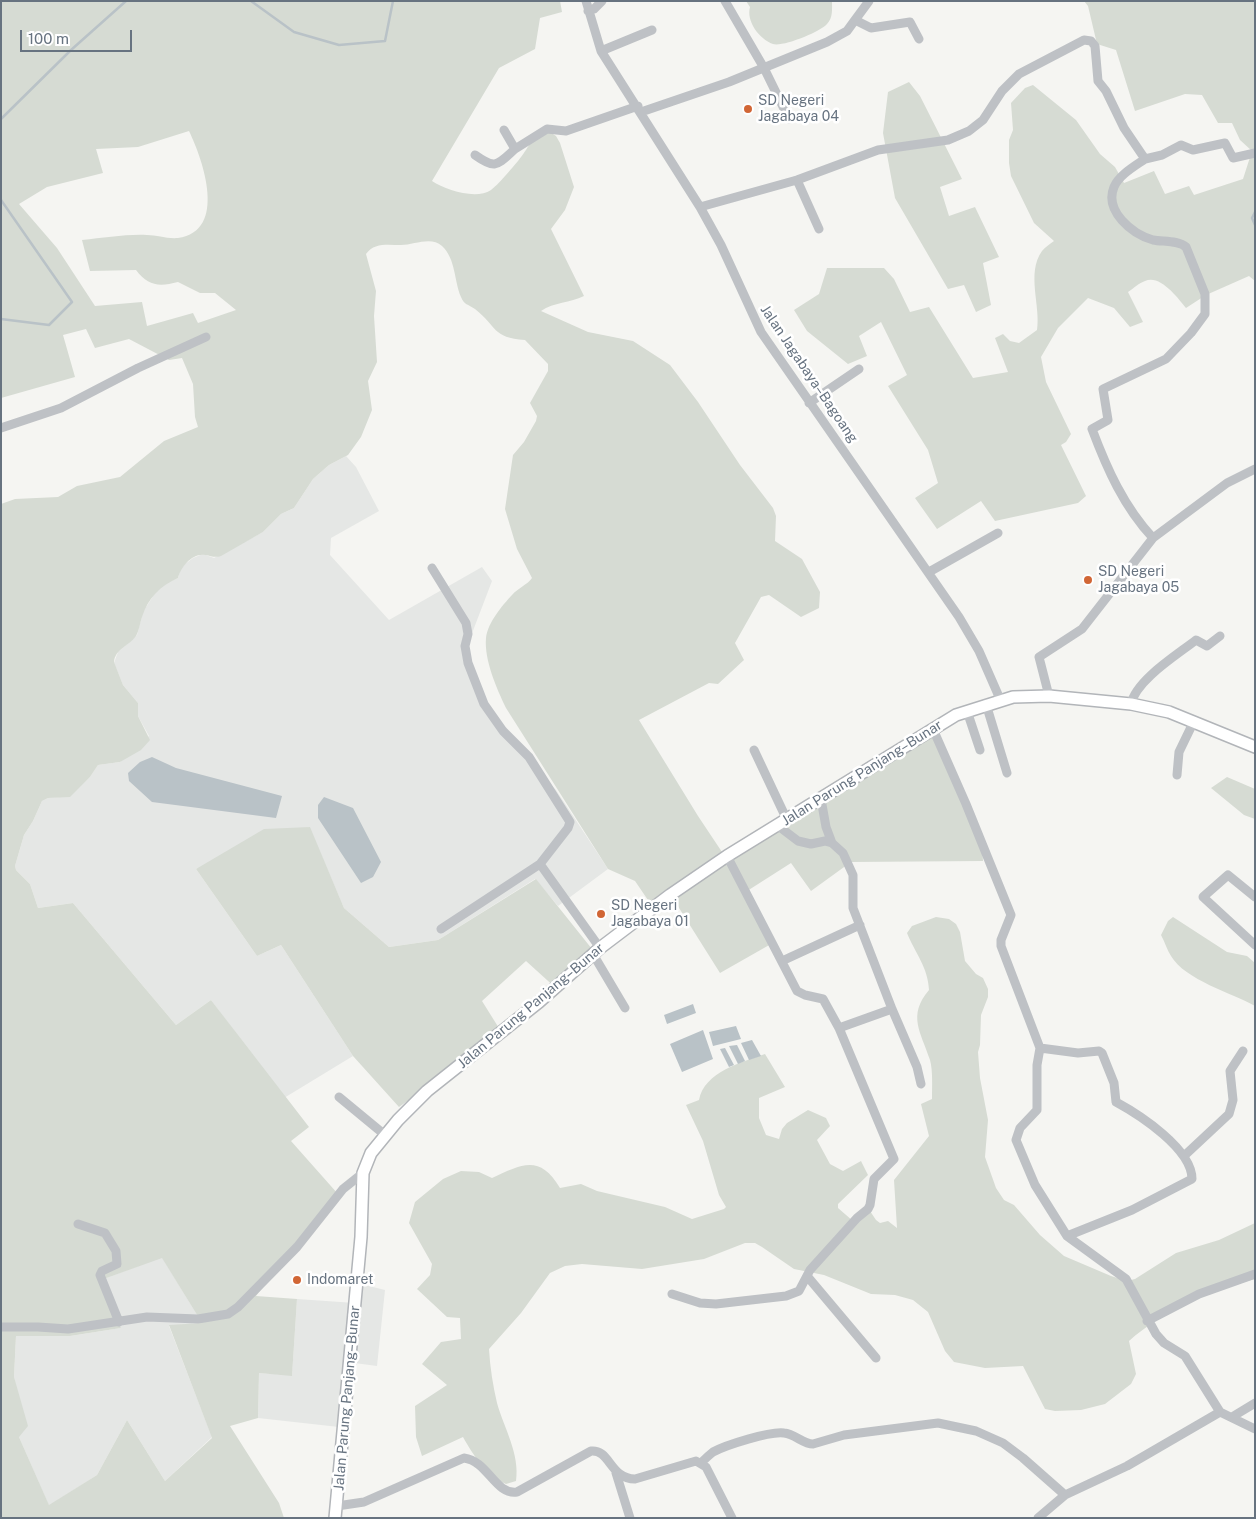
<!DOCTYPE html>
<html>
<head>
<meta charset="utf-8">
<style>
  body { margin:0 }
  #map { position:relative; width:1256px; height:1519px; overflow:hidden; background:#f5f5f2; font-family:"Public Sans",sans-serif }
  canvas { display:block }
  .frame { position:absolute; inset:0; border:2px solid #677380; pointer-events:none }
  .scale { position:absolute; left:20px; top:30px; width:112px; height:22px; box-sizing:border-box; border:2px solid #677380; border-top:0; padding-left:6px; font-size:15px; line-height:18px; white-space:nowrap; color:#677380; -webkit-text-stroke:4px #fff; paint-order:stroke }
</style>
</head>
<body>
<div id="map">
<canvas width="1256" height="1519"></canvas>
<div class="frame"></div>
<div class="scale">100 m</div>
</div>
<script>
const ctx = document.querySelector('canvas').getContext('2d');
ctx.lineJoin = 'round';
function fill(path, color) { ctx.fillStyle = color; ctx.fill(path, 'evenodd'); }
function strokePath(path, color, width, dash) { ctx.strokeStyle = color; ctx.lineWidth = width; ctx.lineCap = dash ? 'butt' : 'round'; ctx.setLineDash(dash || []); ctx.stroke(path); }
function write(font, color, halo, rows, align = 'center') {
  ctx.font = font + ' "Public Sans",sans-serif'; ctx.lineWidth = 5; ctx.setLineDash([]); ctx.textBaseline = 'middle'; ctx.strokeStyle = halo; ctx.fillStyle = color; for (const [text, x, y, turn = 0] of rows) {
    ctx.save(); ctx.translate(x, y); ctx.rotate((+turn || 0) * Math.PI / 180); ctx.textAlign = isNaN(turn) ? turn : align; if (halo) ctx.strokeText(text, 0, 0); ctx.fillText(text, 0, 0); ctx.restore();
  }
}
const built = new Path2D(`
  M 346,456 L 356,467 L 379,511 L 331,538 L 330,555 L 389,620 L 482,567 L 492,581 L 466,649 L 490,719 L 556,790 L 608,869 L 558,906 L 535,879 L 438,940 L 389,947 L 344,908 L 309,827 L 196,869 L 257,956 L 281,945 L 353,1056 L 284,1098 L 211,1000 L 176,1025 L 73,903 L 38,908 L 30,884 L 16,870 L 15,866 L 24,835 L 33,821 L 42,801 L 48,798 L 70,796 L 90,777 L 98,765 L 120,762 L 149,736 L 138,716 L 138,703 L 123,685 L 114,663 L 118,652 L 137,635 L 143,612 L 155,593 L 164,584 L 178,578 L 181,567 L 193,558 L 203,554 L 214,558 L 263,532 L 281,514 L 294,508 L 313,479 L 329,465 Z
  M 162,1257 L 202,1323 L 169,1326 L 212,1437 L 165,1481 L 127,1420 L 97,1475 L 49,1506 L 19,1437 L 14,1377 L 16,1336 L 70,1336 L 121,1328 L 101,1280 Z
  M 357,1283 L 385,1290 L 377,1366 L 347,1362 L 339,1427 L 258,1418 L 259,1373 L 292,1375 L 297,1299 L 355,1303 Z`);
const green = new Path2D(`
  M 1,1 L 560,1 L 562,12 L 540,18 L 535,49 L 499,68 L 432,181 C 446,190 476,200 491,190 C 497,186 513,167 518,161 C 529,148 530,138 547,130 L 556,136 L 560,143 L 574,187 L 565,210 L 551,229 L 584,296 C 570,303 554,302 541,311 L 588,332 L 633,341 L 670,365 L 698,402 L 740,465 L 773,508 L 776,516 L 775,541 L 802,559 L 820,592 L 819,608 L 801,617 L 769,595 L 761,597 L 735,643 L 744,660 L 718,684 L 709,683 L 639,720 L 698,816 L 726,858 L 930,730 L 982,846 L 983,861 L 851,862 L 811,891 L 791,863 L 744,893 L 771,944 L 720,973 L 669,892 L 650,903 L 635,881 L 608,869 L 506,708 C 497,689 484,660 486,638 C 488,622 502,606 512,595 C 518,588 527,585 532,578 L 517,549 L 505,509 L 513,455 L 524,442 L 536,421 L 537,416 L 530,403 L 548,371 L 548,364 L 525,340 C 492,338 497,326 475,309 C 468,304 464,305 461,297 C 454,281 456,259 442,246 C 431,236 414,245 401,245 C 389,245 374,242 366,254 L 376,291 L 374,316 L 377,362 L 368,381 L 372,410 L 361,437 L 348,455 L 329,465 L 313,479 L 294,508 L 281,514 L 263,532 L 221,556 C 214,558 212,556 205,555 C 192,553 181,567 178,578 C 160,586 148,598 142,617 C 140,623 139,631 136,636 C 129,646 115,649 114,662 L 123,685 L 138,703 L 138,716 L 150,740 L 141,750 L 120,762 L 98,765 L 90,777 L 70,797 L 48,798 L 42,801 L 33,821 L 24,835 L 15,866 L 16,870 L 30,884 L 38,908 L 73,903 L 176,1025 L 211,1000 L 309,1127 L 291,1141 L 338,1194 L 256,1296 L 297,1299 L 292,1376 L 259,1373 L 258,1418 L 230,1426 L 279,1503 L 284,1518 L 1,1518 L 1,504 L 15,499 L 58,497 L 77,486 L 120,477 L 164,441 L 198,427 L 195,417 L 193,384 L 182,358 L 169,360 L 129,339 L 95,348 L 86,329 L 63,335 L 75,377 L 1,398 ZM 189,131 C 203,160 228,231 178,238 C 167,239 157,235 147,235 C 126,234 104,238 82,240 L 90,271 L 136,270 C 148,286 159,287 178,282 L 200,293 L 215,293 L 236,310 L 198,323 L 193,313 L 147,326 L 142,302 L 95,306 L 57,248 L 19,204 L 47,187 L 103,173 L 96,149 L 138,147 ZM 162,1258 L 202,1323 L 169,1325 L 212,1438 L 165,1481 L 127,1420 L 97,1475 L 49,1505 L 19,1437 L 28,1426 L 14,1377 L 16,1336 L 70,1336 L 121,1328 L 101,1280 Z
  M 746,1 L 832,1 C 832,9 833,18 827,24 C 820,32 783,47 773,44 C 759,39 746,21 750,7 Z
  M 1084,1 L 1255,1 L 1255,281 L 1249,276 L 1206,295 L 1186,308 C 1178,298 1160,274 1145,281 C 1139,283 1134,288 1128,292 L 1143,322 L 1130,327 L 1114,308 L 1088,298 L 1058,328 L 1041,357 L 1046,382 L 1071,434 L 1066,442 L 1061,445 L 1086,496 L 1078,503 L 995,521 L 981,501 L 937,529 L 915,498 L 938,483 L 928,450 L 888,386 L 907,375 L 881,322 L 859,336 L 867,356 L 848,364 L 807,331 L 794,310 L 819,294 L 827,268 L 884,268 L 894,279 L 910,312 L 929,307 L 973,378 L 1008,372 L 995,338 L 1003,334 L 1010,341 L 1019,343 L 1037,330 C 1041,306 1026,273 1042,251 C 1045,247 1050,244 1054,241 L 1034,223 L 1011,176 L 1009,163 L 1009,140 L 1013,130 L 1011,103 L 1025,88 L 1033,85 L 1076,120 L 1100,154 L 1115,167 L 1124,183 L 1154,171 L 1165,194 L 1189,186 L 1194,195 L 1243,179 L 1252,151 L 1240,140 L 1232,123 L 1218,123 L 1202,95 L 1185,94 L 1135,111 L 1116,50 L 1097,44 L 1088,6 Z
  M 909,82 L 920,96 L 962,179 L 940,187 L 949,216 L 975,207 L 999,257 L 983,263 L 991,305 L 976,312 L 964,285 L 948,289 L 895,198 L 883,133 L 888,92 Z
  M 1227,777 L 1255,789 L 1255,819 L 1244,815 L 1211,788 Z
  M 310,827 L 344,908 L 389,947 L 438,940 L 536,879 L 596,954 L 558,990 L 526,961 L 482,1001 L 502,1033 L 399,1107 L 353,1056 L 281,945 L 257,956 L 196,869 L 264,829 Z
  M 936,917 L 949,919 L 956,924 L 960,932 L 965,961 L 976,974 L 983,978 L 988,989 L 988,997 L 981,1015 L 980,1045 L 978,1052 L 980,1078 L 988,1120 L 985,1157 L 996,1188 L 1004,1200 L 1014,1205 L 1040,1235 L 1064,1256 L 1111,1276 L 1127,1281 L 1135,1279 L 1176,1253 L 1219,1240 L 1255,1223 L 1255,1279 C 1211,1291 1164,1310 1129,1341 L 1136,1374 L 1131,1384 L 1105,1404 L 1081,1410 L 1055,1411 L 1045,1409 L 1023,1366 L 985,1368 L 954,1362 L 945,1351 L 928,1312 L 913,1300 L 895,1295 L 871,1294 L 824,1275 L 794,1269 L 762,1247 L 755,1243 L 745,1243 L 704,1259 L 642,1269 L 582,1264 L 565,1266 L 550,1273 L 521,1313 L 489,1349 C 490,1367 493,1386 497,1403 C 504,1428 520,1454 516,1481 L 506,1484 C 486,1475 473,1455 463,1437 L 422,1456 L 416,1437 L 415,1406 L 447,1385 L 422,1364 L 441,1342 L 461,1339 L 460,1318 L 447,1317 L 417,1289 L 430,1275 L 432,1264 L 409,1223 L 415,1202 L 443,1179 L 461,1171 L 479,1172 L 492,1178 C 522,1164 540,1154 560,1188 L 581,1184 L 597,1191 L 665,1207 L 692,1219 L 724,1209 L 726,1207 L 719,1195 L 703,1141 L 686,1105 L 699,1100 C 704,1072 742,1062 765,1054 L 785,1087 L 759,1098 L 759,1118 L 766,1135 L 779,1139 L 782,1129 L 787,1123 L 808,1110 L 826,1118 L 830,1126 L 817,1140 L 830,1164 L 843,1171 L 861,1161 L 868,1175 L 838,1204 L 838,1208 L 853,1221 L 868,1208 L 876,1220 L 880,1223 L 888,1221 L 897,1228 L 894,1180 L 929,1136 L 921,1104 L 932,1099 C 932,1087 933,1071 930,1060 C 921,1032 907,1016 929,990 C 928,967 915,953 907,933 L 912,926 Z
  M 1173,917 L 1227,952 L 1247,956 L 1255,963 L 1255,1006 C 1232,993 1185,980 1171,956 C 1167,950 1165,942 1161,935 L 1168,921 Z`);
const water = new Path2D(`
  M 152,757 L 176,768 L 282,796 L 276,818 L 152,802 L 129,781 L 128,773 L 140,762 Z
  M 324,797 L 353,808 L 381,862 L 373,877 L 361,883 L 318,818 L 318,805 Z
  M 693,1004 L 696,1013 L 667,1024 L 664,1015 Z
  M 736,1026 L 741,1039 L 713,1046 L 709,1032 Z
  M 703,1030 L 713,1059 L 682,1072 L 670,1044 Z
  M 752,1040 L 761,1056 L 749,1060 L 741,1043 Z
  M 737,1045 L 745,1061 L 738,1064 L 729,1046 Z
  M 725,1048 L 734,1065 L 729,1067 L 720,1049 Z`);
const stream = new Path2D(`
  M 251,1 L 294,32 L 339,45 L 385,41 L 393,1
  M 1,119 L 71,50 L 126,1
  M 1,200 L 72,302 L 49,325 L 1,319
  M 1255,212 L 1252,218 L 1255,225`);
const minor = new Path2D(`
  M 586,1 L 601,51 L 700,207 L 721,245 L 761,332 L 959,617 L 979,651 L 1000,699
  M 725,1 L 764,68 L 789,119
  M 588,11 L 594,9 L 602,1
  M 855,20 L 869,1
  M 601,51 L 652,30
  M 641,112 L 729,82 L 827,42 L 847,31 L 855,20 L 871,28 L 910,22 L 919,39
  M 504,130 L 515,149 L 547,129 L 566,131 L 638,106
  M 475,155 C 496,170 497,165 515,149
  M 1145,159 C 1135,166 1119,175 1114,187 C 1104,211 1132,234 1153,240 C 1163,242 1178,240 1186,247 L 1205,294 L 1205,314 L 1191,333 L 1166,359 L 1103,389 L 1108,420 L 1092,429 C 1107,469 1124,507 1153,538
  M 797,180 L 819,229
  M 700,207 L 797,180 L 878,150 L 948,140 L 969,131 L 983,120 L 1002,91 L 1019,74 L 1084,40 L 1091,41 L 1095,46 L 1098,81 L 1106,91 L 1124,128 L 1145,159 L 1162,155 L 1181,145 L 1193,150 L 1225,143 L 1233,158 L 1255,153
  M 809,403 L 859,369
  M 1,428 L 61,408 L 138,368 L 206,337
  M 432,568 L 466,623 L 468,634 L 465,646 L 468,663 L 484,704 L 503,731 L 529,757 L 570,822 L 568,828 L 540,864 L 441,929
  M 929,572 L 998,533
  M 1049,696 L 1039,657 L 1082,629 L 1153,538 L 1227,483 L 1255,469
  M 986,704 L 1007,773
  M 1131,704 C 1136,680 1177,655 1196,640 L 1207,646 L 1220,636
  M 967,711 L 980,750
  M 933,729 L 966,804 L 1011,915 L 1001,940 L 1001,946 L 1040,1048 L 1037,1065 L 1037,1110 L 1020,1128 L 1016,1140 L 1035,1185 L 1067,1236 L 1126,1279 L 1156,1334 L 1164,1343 L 1185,1356 L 1220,1412 L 1255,1429
  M 754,750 L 787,820
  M 1177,775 L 1179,752 L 1194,721
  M 821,799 L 826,827 L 832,843
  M 777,825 L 798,841 L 811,844 L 825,841 L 832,843 L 843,853 L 853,875 L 853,908 L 892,1009 L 917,1067 L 921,1084
  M 540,864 L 600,948
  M 1255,897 L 1228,875 L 1203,897 L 1255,945
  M 593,954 L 625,1008
  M 782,961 L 860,925
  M 839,1028 L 892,1009
  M 1040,1048 L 1078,1053 L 1099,1051 L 1102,1053 L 1114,1083 L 1116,1102 C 1140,1115 1192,1149 1192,1179 L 1132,1210 L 1067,1236
  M 339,1097 L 385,1135
  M 1184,1156 L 1229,1114 L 1233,1100 L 1230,1071 L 1243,1051
  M 78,1224 L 105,1233 L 116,1251 L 117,1264 L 102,1271 L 100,1275 L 119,1322
  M 807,1276 L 876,1358
  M 672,1294 L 700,1303 L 716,1304 L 786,1296 L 799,1291 L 810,1270 L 857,1218 L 868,1209 L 870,1205 L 874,1179 L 894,1159 L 839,1028 L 823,999 L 805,995 L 797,991 L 727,856
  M 1147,1321 L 1199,1294 L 1255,1274
  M 1,1327 L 38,1327 L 68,1329 L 147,1317 L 198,1319 L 228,1314 L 238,1307 L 297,1247 L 343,1189 L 363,1173
  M 1232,1417 L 1255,1403
  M 701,1463 C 705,1459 709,1455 713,1452 C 726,1445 770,1431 784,1433 C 795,1434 803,1444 813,1444 L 844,1435 L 938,1423 L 976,1431 L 1003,1443 L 1023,1458 L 1065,1495
  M 616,1473 L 630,1518
  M 337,1506 L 364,1502 L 464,1458 C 488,1461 495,1495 517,1492 L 591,1451 C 610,1449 610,1479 635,1479 L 696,1461 L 706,1467 L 732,1518
  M 1038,1518 L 1065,1495 L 1127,1466 L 1220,1412`);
const major = new Path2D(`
  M 335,1518 L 361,1237 L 363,1173 L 371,1153 L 398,1120 L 427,1091 L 539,1002 L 600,948 L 670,895 L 727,856 L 956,715 L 1013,697 L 1049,696 L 1131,704 L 1169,712 L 1255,747`);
const markers = [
  [748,109,5,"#d16635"],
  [1088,580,5,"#d16635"],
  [601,914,5,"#d16635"],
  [297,1280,5,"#d16635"]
];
const poiNames = [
  ["SD Negeri",758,101],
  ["Jagabaya 04",758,117],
  ["SD Negeri",1098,572],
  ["Jagabaya 05",1098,588],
  ["SD Negeri",611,906],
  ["Jagabaya 01",611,922],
  ["Indomaret",307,1280]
];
const streetNames = [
  ["Jalan Jagabaya–Bagoang",809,374,56],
  ["Jalan Parung Panjang–Bunar",862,773,-32],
  ["Jalan Parung Panjang–Bunar",531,1006,-40],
  ["Jalan Parung Panjang–Bunar",347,1398,-85]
];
fill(built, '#e5e7e5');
fill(green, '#d6dbd3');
fill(water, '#b9c2c7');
strokePath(stream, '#b9c2c7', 2.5);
strokePath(major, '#b2b5b9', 14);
strokePath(minor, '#bec1c5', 9);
strokePath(major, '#fff', 11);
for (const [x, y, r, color] of markers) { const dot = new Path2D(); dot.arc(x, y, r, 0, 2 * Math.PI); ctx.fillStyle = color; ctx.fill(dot); strokePath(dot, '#fff', 2); }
write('14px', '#677380', '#fff', poiNames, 'left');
write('14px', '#677380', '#fff', streetNames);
</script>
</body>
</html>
